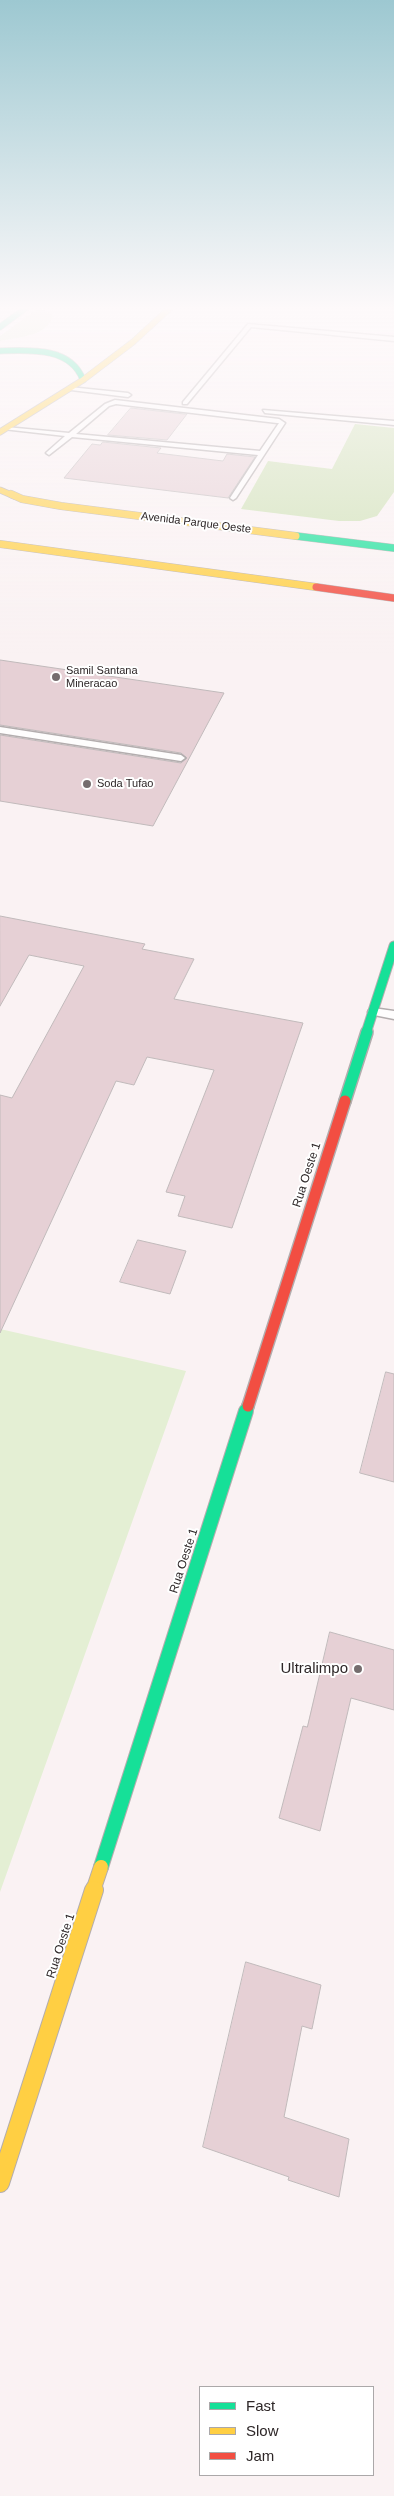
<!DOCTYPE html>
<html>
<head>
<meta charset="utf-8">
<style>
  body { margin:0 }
  #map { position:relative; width:394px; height:2496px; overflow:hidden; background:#faf2f3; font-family:Arial,sans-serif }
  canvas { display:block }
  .legend { position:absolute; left:199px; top:2386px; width:175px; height:90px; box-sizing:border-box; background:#fff; border:1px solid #aba8a9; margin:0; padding:6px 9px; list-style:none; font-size:15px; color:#2d2627 }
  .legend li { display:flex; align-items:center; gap:10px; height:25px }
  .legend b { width:25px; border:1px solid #aba8a9 }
</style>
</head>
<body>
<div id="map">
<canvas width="394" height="2496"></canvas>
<ul class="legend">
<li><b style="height:6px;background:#16e098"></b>Fast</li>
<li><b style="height:6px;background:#ffcf43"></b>Slow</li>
<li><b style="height:6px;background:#f24e42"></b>Jam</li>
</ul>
</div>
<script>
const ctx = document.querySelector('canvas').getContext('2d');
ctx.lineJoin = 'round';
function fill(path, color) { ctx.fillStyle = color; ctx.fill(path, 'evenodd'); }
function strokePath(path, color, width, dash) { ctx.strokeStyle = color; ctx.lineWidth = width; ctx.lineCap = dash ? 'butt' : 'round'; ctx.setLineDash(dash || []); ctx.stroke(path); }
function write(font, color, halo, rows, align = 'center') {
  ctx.font = font + ' Arial,sans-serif'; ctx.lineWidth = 4; ctx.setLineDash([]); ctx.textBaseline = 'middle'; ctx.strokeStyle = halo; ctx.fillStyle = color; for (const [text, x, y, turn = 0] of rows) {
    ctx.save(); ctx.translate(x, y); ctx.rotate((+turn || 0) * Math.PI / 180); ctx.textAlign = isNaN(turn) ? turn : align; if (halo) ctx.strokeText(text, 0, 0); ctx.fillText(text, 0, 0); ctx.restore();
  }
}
const green = new Path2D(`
  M 39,308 L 53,315 C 48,337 18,337 0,341 L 0,336 Z
  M 0,1329 L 186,1371 L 0,1892 Z`);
const forest = new Path2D(`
  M 355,424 L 394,428 L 394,492 L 377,516 L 360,521 L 339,521 L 241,509 L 268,461 L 332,469 Z`);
const building = new Path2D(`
  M 131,408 L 184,414 L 187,414 L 167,440 L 108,435 Z
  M 103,442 L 161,448 L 157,453 L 223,461 L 227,454 L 255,457 L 228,498 L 64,478 L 92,444 L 100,445 Z
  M 0,660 L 224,693 L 153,826 L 0,801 L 0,735 L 181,763 L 187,758 L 181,753 L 0,725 Z
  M 0,916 L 145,944 L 142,949 L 194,959 L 174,999 L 303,1023 L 232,1228 L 178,1216 L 185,1196 L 166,1192 L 214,1070 L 147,1057 L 134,1085 L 116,1081 L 0,1333 L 0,1095 L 12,1098 L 84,966 L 29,955 L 0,1006 Z
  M 138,1240 L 186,1251 L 170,1294 L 120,1282 Z
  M 386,1372 L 394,1374 L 394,1482 L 360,1473 Z
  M 330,1632 L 394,1650 L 394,1710 L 351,1698 L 320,1831 L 279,1818 L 303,1726 L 307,1727 Z
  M 246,1962 L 321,1985 L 312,2029 L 302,2026 L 284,2117 L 349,2139 L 339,2197 L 288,2180 L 289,2177 L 203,2147 Z`);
const lane = new Path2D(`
  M 248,324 L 394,337 L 394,341 L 251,327 L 187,404 L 183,404 L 183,402 Z
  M 69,387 L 128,393 L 131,395 L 128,397 L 71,390 Z
  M 115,400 L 279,419 L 285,423 L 236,498 L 233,500 L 230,498 L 258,455 L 72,437 L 49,455 L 46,453 L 47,452 L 65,436 L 3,429 L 6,427 L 69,433 L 105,404 ZM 116,404 L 277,423 L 279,423 L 260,451 L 76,434 L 109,406 Z
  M 263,410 L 394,421 L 394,425 L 265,413 Z
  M 0,727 L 181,755 L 185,758 L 181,761 L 0,733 Z
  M 373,1008 L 394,1011 L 394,1019 L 369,1014 L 368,1012 L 369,1010 Z`);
const fastFar4 = new Path2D(`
  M 0,327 L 27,307
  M 0,351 C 30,350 71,347 83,380`);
const fastFar3 = new Path2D(`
  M 296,536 L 394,548`);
const fastFar2 = new Path2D(`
  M 366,1033 L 394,946`);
const fastFar1 = new Path2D(`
  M 345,1101 L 367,1032
  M 246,1412 L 248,1406`);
const fast = new Path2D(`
  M 101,1867 L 246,1411`);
const slowFar3 = new Path2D(`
  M 0,432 L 83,380 L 133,342 L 171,307
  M 0,490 L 14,496`);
const slowFar2 = new Path2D(`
  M 11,494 L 22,499 L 61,506 L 296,536
  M 0,544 L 316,587`);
const slowFar1 = new Path2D(`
  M 93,1891 L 101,1867`);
const slow = new Path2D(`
  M 0,2183 L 94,1890`);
const jamFar1 = new Path2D(`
  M 316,587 L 394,598`);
const jam = new Path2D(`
  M 248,1406 L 345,1101`);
const markers = [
  [56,677,5,"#756d6e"],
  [87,784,5,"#756d6e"],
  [358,1669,5,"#756d6e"]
];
const farStreetnames = [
  ["Avenida Parque Oeste",196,523,7]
];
const farPoinames = [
  ["Samil Santana",66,671],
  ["Mineracao",66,684],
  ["Soda Tufao",97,784]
];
const streetNames = [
  ["Rua Oeste 1",307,1175,-72],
  ["Rua Oeste 1",184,1561,-72],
  ["Rua Oeste 1",61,1946,-72]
];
const nearPoinames = [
  ["Ultralimpo",348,1669]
];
fill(green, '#e4efd4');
fill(forest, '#cfe1b6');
fill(building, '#e6d0d5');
strokePath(building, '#c1babb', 1);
strokePath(lane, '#b3adae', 3);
strokePath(fastFar4, '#b3adae', 7);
strokePath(fastFar3, '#b3adae', 8);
strokePath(fastFar2, '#b3adae', 11);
strokePath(fastFar1, '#b3adae', 14);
strokePath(fast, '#b3adae', 16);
strokePath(slowFar3, '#b3adae', 7);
strokePath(slowFar2, '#b3adae', 8);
strokePath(slowFar1, '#b3adae', 16);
strokePath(slow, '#b3adae', 20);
strokePath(jamFar1, '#b3adae', 8);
strokePath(jam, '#b3adae', 14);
fill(lane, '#fefdfd');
strokePath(fastFar4, '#16e098', 5.5);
strokePath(fastFar3, '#16e098', 7);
strokePath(fastFar2, '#16e098', 9);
strokePath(fastFar1, '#16e098', 11);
strokePath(fast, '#16e098', 14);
strokePath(slowFar3, '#ffcf43', 5.5);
strokePath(slowFar2, '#ffcf43', 7);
strokePath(slowFar1, '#ffcf43', 14);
strokePath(slow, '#ffcf43', 18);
strokePath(jamFar1, '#f24e42', 7);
strokePath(jam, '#f24e42', 11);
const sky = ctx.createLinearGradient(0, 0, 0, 656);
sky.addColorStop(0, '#9dc8d1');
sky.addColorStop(0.47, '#fdf9fa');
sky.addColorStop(1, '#fdf9fa00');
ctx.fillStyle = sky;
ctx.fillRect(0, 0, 394, 656);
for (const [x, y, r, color] of markers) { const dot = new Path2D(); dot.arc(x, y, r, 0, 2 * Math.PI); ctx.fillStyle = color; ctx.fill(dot); strokePath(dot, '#fff', 2); }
write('11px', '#2d2627', '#fff', farStreetnames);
write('11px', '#2d2627', '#fff', farPoinames, 'left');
write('12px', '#2d2627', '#fff', streetNames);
write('15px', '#2d2627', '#fff', nearPoinames, 'right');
</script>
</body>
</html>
